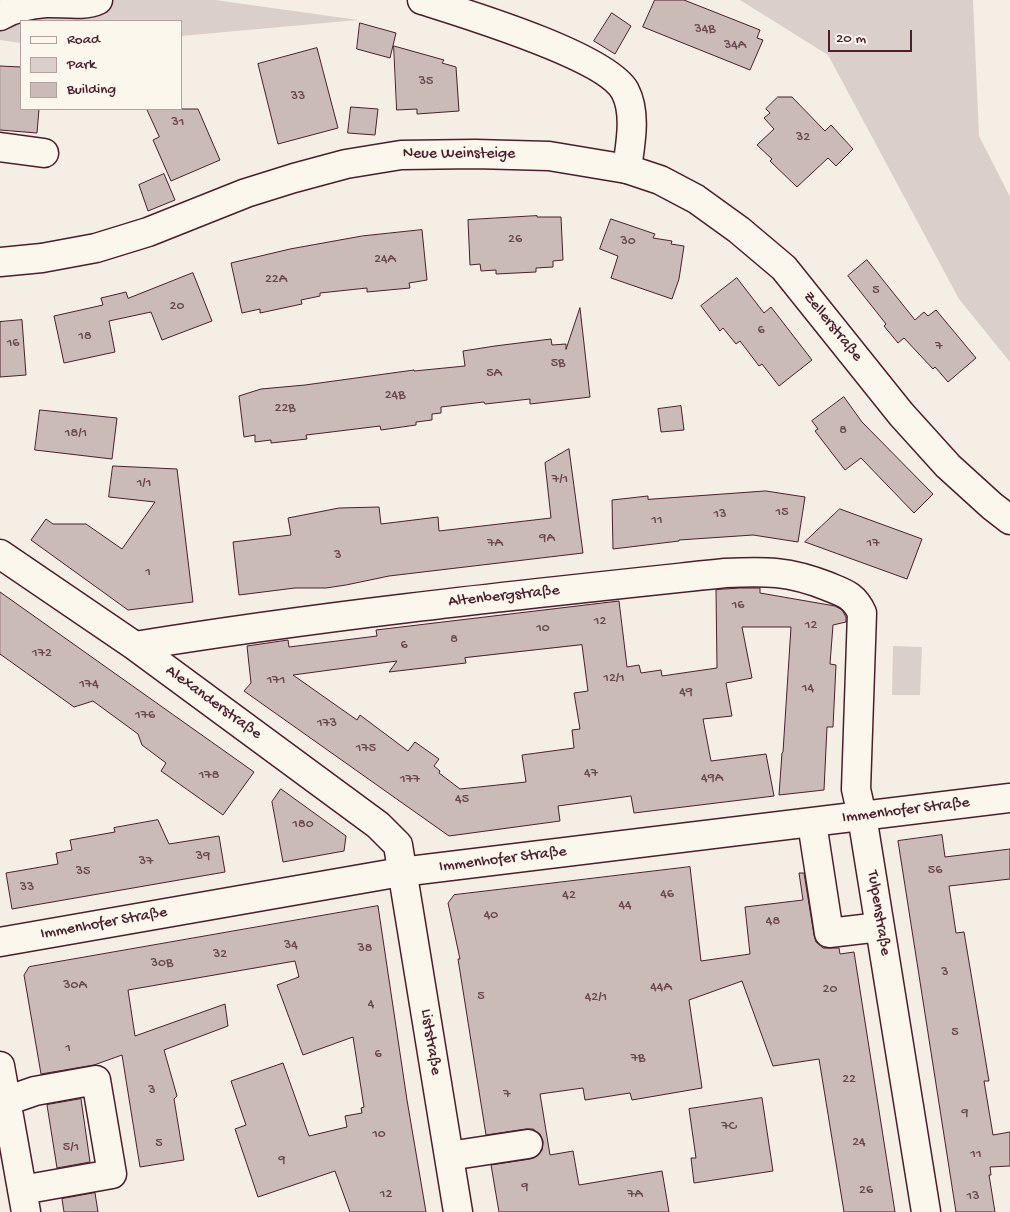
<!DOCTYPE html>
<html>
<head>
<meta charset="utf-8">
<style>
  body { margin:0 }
  #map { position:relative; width:1010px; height:1212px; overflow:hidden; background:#f4eee4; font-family:"Gochi Hand",sans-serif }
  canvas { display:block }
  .legend { position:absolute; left:20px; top:20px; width:162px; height:90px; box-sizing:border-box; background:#fbf7ec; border:1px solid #b4a19f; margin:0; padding:6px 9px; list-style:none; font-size:15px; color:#4a1f2b }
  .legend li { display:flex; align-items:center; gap:10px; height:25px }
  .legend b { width:25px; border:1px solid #b4a19f }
  .scale { position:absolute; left:828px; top:30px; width:84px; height:22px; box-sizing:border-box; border:2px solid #4a1f2b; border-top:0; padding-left:6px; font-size:15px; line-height:18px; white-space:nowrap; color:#4a1f2b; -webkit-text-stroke:4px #fbf7ec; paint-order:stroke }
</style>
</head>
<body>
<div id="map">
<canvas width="1010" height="1212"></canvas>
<ul class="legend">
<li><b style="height:6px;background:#fbf7ec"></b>Road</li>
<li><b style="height:14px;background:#dbd0c9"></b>Park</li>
<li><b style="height:14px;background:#cabbb6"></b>Building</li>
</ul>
<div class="scale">20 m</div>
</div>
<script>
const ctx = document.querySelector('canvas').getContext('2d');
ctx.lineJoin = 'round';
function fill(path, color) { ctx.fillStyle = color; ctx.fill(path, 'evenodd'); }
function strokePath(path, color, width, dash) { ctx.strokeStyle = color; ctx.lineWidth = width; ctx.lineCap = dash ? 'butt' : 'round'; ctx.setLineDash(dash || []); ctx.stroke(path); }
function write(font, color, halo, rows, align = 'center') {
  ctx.font = font + ' "Gochi Hand",sans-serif'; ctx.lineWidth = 4; ctx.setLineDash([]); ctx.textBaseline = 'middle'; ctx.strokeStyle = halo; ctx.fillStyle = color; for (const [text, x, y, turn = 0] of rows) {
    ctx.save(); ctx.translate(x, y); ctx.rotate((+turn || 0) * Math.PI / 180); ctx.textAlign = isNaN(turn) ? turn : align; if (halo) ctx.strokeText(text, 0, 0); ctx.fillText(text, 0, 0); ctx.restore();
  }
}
const green = new Path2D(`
  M 0,0 L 215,0 L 358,20 L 181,36 L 181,21 L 21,21 L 21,43 L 0,40 Z
  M 740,0 L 973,0 L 979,136 L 1010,197 L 1010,362 L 959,299 L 828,55 Z
  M 893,646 L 922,647 L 920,695 L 892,695 Z`);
const building = new Path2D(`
  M 655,0 L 684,0 L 760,30 L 757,38 L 763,40 L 750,70 L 643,27 Z
  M 612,13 L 631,26 L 615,54 L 594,41 Z
  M 360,23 L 396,33 L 390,58 L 357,49 Z
  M 394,46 L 444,60 L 442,63 L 456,67 L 459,111 L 417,114 L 417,109 L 397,110 Z
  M 317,48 L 338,128 L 278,144 L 258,64 Z
  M 0,66 L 21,67 L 21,109 L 39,109 L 37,133 L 0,130 Z
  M 778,97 L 792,97 L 825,131 L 831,125 L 853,149 L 836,166 L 828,158 L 797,187 L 770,161 L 772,159 L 757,145 L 774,129 L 764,118 L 770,113 L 766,109 Z
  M 351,107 L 378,109 L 375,135 L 348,133 Z
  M 147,109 L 198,109 L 220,160 L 171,181 L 153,140 L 159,137 Z
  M 164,174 L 175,200 L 148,211 L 139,185 Z
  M 537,216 L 537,217 L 561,217 L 563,260 L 553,261 L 553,267 L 536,268 L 536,272 L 496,274 L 496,270 L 481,271 L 480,264 L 470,265 L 468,220 Z
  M 611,219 L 655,234 L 653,238 L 672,241 L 671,244 L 684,246 L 679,279 L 672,299 L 611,278 L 618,256 L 600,249 Z
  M 422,230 L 427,280 L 409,283 L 410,288 L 367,292 L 367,288 L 320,293 L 320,296 L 301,300 L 302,304 L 260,313 L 260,309 L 242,313 L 231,263 L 290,249 L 362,236 Z
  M 867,260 L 915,320 L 924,312 L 928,316 L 936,310 L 976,358 L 948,382 L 935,367 L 933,369 L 904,338 L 898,343 L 884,326 L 886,324 L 848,276 Z
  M 193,273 L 212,321 L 162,340 L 151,312 L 109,321 L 115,352 L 64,363 L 54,316 L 103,305 L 101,298 L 126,292 L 128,298 Z
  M 737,278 L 764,313 L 771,307 L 812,360 L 779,386 L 762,364 L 759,366 L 740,341 L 736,344 L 723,328 L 720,331 L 701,306 Z
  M 580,308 L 590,397 L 530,404 L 530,399 L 485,404 L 484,402 L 441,407 L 441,413 L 432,414 L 432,420 L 416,422 L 416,425 L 381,430 L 380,426 L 323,433 L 306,435 L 307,439 L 271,443 L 271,440 L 255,442 L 255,435 L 244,437 L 239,396 L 261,389 L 305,385 L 414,370 L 414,371 L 465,366 L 463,351 L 495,346 L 551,339 L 552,345 L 566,344 L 566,349 Z
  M 22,320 L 26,375 L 0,377 L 0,322 Z
  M 844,397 L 862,422 L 933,494 L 914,513 L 861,458 L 845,470 L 815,431 L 818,429 L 812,421 Z
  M 681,406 L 684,430 L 661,432 L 658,409 Z
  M 40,410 L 117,418 L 112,459 L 35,450 Z
  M 569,449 L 583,553 L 389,576 L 346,585 L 326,588 L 295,588 L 239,595 L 233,542 L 291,535 L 288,518 L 339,508 L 379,507 L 381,524 L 438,517 L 439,531 L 551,518 L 545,463 Z
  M 113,466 L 177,469 L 193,602 L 128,610 L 31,540 L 46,519 L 53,524 L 86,524 L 122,549 L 155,502 L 109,497 Z
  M 766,491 L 805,497 L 798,542 L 753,535 L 679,540 L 679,541 L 613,549 L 612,500 L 648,496 L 648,499 Z
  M 840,509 L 922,539 L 907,579 L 805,542 Z
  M 740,588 L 760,588 L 760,593 L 835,606 L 842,610 L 846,617 L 846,622 L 833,625 L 830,664 L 836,665 L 833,727 L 827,727 L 824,790 L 779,795 L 782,753 L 783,752 L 791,627 L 742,627 L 752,678 L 726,683 L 732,716 L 703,719 L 711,761 L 766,754 L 774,796 L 634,813 L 631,796 L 558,806 L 560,821 L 449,836 L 244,691 L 251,683 L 247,646 L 288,640 L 289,647 L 377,636 L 376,630 L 619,601 L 627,667 L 639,665 L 641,673 L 661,670 L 662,676 L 717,668 L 716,590 ZM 582,645 L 588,691 L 574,693 L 580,729 L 572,730 L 574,748 L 522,755 L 526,782 L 460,789 L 439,773 L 440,771 L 434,766 L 439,759 L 415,742 L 408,751 L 360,715 L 357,720 L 293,675 L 397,661 L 389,672 L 466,663 L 465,658 Z
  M 0,592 L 254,772 L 223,815 L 161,771 L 166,763 L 142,745 L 138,734 L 93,701 L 74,707 L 0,654 Z
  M 281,789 L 346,836 L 344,851 L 283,862 L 272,802 Z
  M 158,820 L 169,844 L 219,836 L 225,872 L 12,909 L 6,873 L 58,864 L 56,853 L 72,850 L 70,840 L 115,832 L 114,828 Z
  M 942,835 L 945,857 L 1010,849 L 1010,879 L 949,886 L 956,933 L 964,932 L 989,1081 L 984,1081 L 993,1135 L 1010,1132 L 1010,1166 L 990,1167 L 991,1175 L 989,1175 L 995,1212 L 956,1212 L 898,841 Z
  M 690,867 L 701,961 L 750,954 L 745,907 L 803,900 L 799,873 L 804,873 L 814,935 L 816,942 L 823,948 L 839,948 L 840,954 L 854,952 L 895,1212 L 844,1212 L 819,1059 L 773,1066 L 742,981 L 689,1000 L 702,1088 L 632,1100 L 630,1093 L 585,1100 L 583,1088 L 540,1094 L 550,1155 L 573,1151 L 579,1185 L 662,1171 L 669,1212 L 499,1212 L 491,1165 L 530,1159 L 537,1156 L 542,1150 L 543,1141 L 540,1134 L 533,1129 L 526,1129 L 486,1135 L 458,959 L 460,959 L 448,903 L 454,895 Z
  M 378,906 L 407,1100 L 426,1212 L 350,1212 L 335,1171 L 258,1197 L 235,1129 L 246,1125 L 231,1081 L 283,1063 L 309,1136 L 347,1127 L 345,1116 L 362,1113 L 361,1108 L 364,1107 L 353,1037 L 303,1055 L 277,985 L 299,977 L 295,961 L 128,990 L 135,1036 L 225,1004 L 228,1026 L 164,1050 L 177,1096 L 174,1099 L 184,1160 L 140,1167 L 122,1055 L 94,1065 L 41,1074 L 24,975 L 29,967 Z
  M 762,1098 L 773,1171 L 694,1183 L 691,1158 L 696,1158 L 689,1109 Z
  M 81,1099 L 90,1162 L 57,1168 L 47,1105 Z
  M 95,1193 L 98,1212 L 64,1212 L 62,1199 Z`);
const minor = new Path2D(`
  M 0,16 C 14,8 29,4 46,3 C 62,2 83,7 98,0
  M 0,147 L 44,153
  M 0,262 L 42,258 L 96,248 L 148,232 L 246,193 L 294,178 L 346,164 L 401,155 L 475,154 L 549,156 L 627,169
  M 0,554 L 135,646 L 378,825 L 398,845 L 458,1212
  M 135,646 C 331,614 528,594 725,573 C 766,571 789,571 827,586 C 844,593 854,595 862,613 L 856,789 L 862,816 L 926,1212
  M 812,823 L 829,933 L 880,927
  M 0,1066 L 26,1212
  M 6,1101 L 35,1091 L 96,1080 L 112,1174 L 22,1190
  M 449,1156 L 528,1144`);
const major = new Path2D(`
  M 422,0 C 463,13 606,56 625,91 C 637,114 630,145 627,169 L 660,180 L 696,199 L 739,230 L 784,268 L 901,414 L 948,466 L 992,506 L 1010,520
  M 0,942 L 401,872 L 1010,798`);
const numberNames = [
  ["34B",705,30],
  ["34A",735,46],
  ["35",426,82],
  ["33",298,97],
  ["31",178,123],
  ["32",803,138],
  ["26",515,240],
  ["30",628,242],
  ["24A",385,260],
  ["22A",276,280],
  ["5",876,291],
  ["20",177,307],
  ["6",761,331],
  ["18",85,337],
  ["16",13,344],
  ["7",939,347],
  ["5B",558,364],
  ["5A",494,374],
  ["24B",395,396],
  ["22B",285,409],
  ["8",843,431],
  ["18/1",76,434],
  ["7/1",560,480],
  ["1/1",144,484],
  ["15",782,513],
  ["13",720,515],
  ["11",657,521],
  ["9A",547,539],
  ["7A",495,544],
  ["17",873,544],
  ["3",338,556],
  ["1",148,573],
  ["16",738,606],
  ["12",600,622],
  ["12",811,626],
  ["10",543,629],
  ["8",454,640],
  ["6",404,646],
  ["172",42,654],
  ["12/1",614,679],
  ["171",276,681],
  ["174",89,685],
  ["14",808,689],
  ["49",686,693],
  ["176",145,716],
  ["173",327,724],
  ["175",366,749],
  ["47",591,774],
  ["178",209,776],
  ["49A",712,779],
  ["177",410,780],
  ["45",462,800],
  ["180",303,825],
  ["39",203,857],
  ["37",146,862],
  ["56",935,871],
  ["35",83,872],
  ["33",27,888],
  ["46",667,895],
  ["42",569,896],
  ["44",625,906],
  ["40",491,916],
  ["48",773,922],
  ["34",291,946],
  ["38",365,949],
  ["32",220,955],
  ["30B",162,964],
  ["3",945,973],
  ["30A",75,986],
  ["44A",661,988],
  ["20",830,990],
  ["5",481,997],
  ["42/1",596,998],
  ["4",371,1005],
  ["5",955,1033],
  ["1",68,1049],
  ["6",378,1055],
  ["7B",638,1059],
  ["22",849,1080],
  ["3",152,1091],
  ["7",507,1095],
  ["9",965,1114],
  ["7C",729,1127],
  ["10",379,1135],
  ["24",859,1143],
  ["5",159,1144],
  ["5/1",71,1148],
  ["11",976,1155],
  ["9",282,1161],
  ["9",525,1188],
  ["26",866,1191],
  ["12",386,1195],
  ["7A",635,1195],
  ["13",973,1197]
];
const streetNames = [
  ["Neue Weinsteige",459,155],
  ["Zellerstraße",832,327,51],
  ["Altenbergstraße",504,597,-6],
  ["Alexanderstraße",213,703,36],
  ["Immenhofer Straße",906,811,-7],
  ["Immenhofer Straße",503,860,-7],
  ["Tulpenstraße",878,913,81],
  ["Immenhofer Straße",104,924,-10],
  ["Liststraße",430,1042,81]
];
fill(green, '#dbd0c9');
fill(building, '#cabbb6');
strokePath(building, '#4a1f2b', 1);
strokePath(minor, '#4a1f2b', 31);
strokePath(major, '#4a1f2b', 31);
strokePath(minor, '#fbf7ec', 28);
strokePath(major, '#fbf7ec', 28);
write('14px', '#6a464e', null, numberNames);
write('16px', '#4a1f2b', '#fbf7ec', streetNames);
</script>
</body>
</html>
